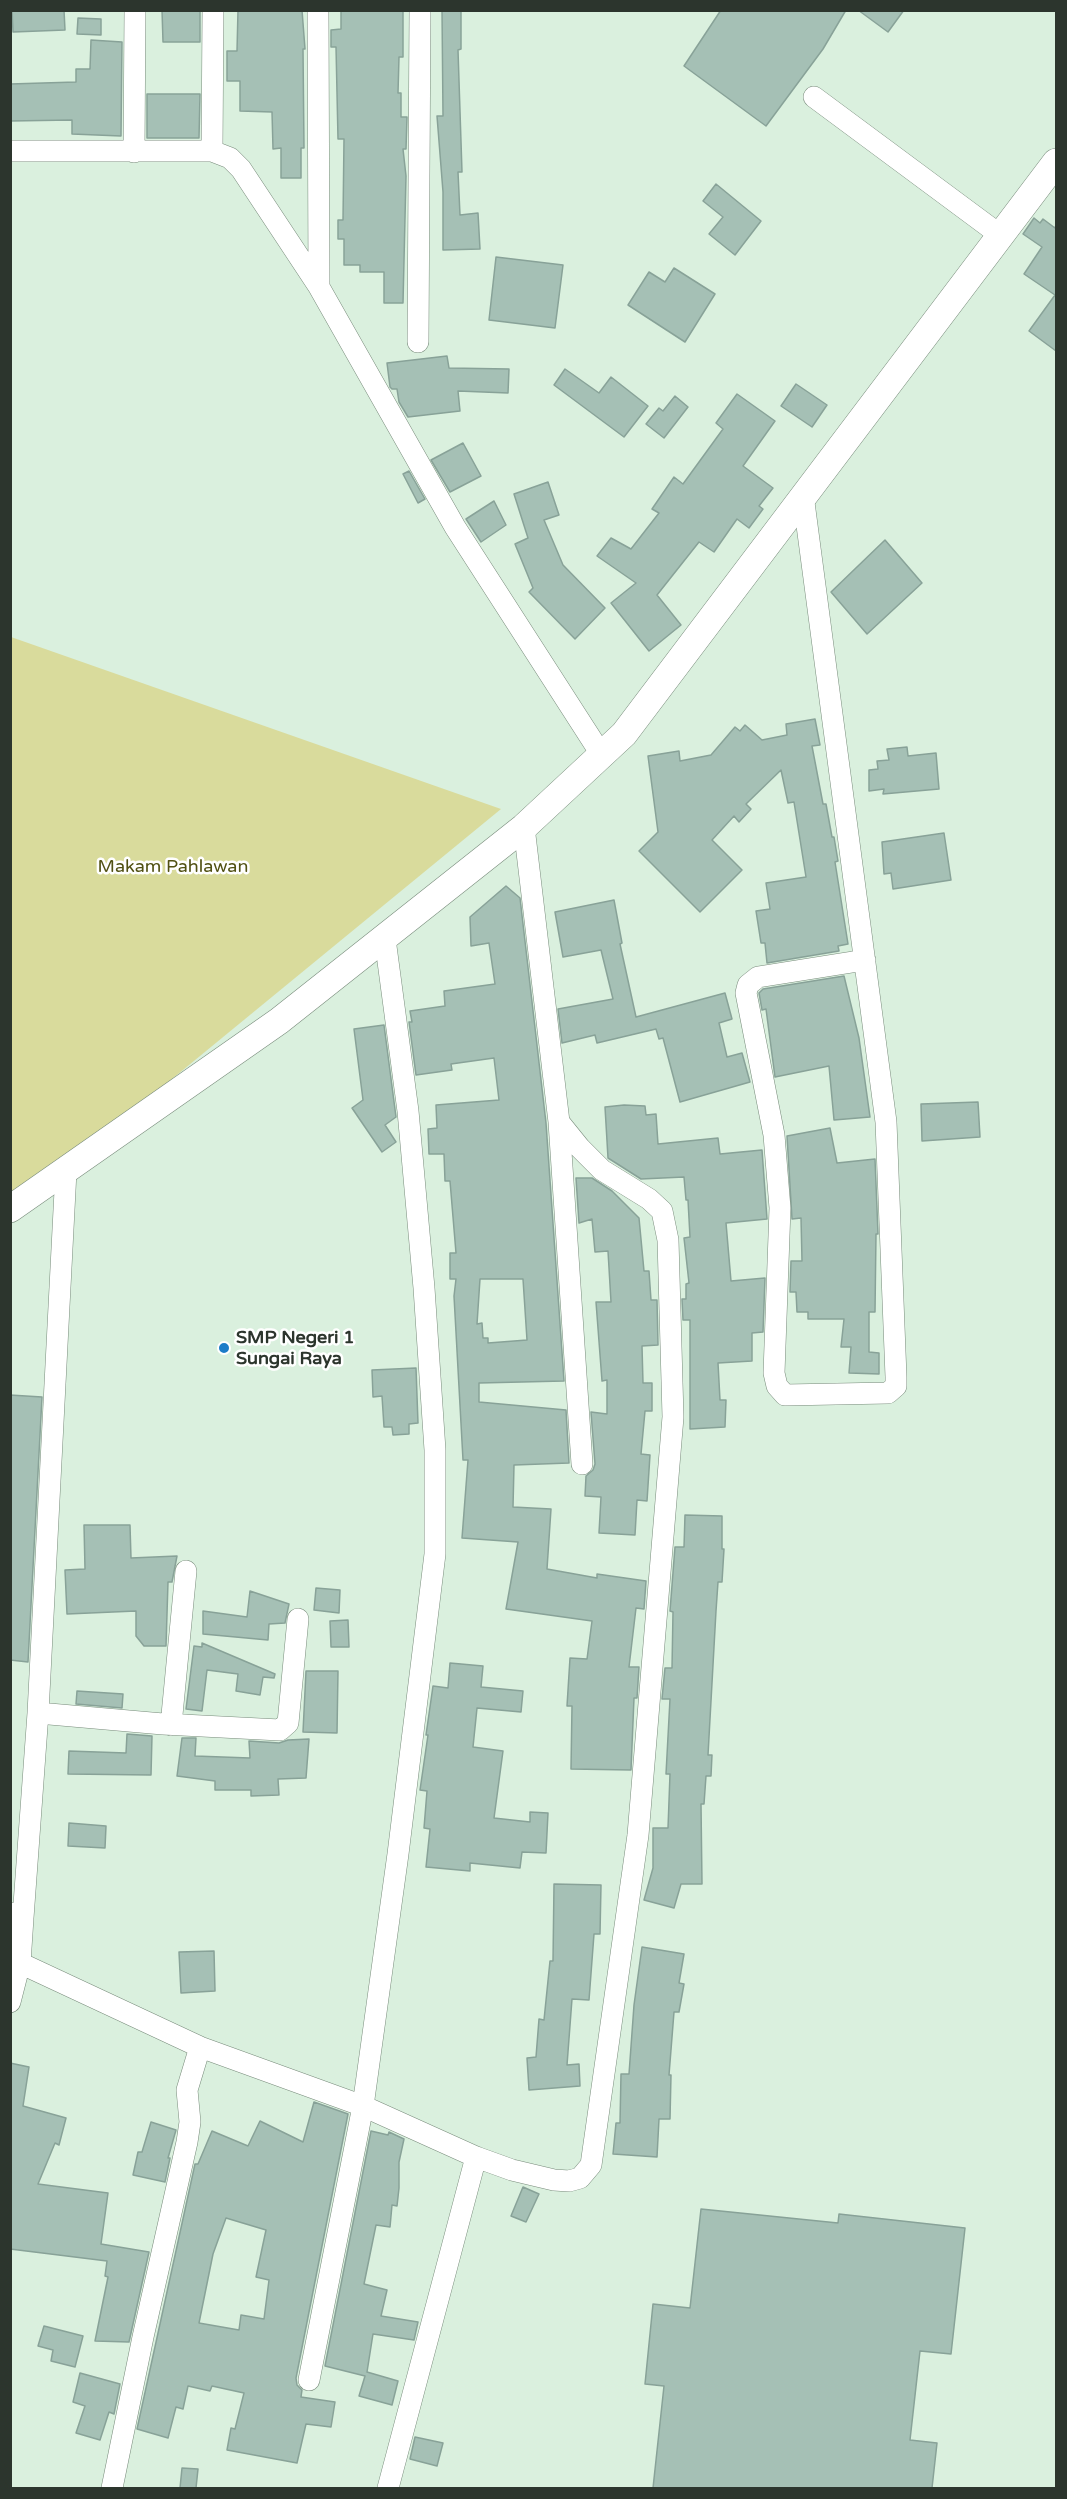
<!DOCTYPE html>
<html>
<head>
<meta charset="utf-8">
<style>
  body { margin:0 }
  #map { position:relative; width:1067px; height:2499px; overflow:hidden; background:#daf0de; font-family:"Varela Round",sans-serif }
  canvas { display:block }
  .frame { position:absolute; inset:0; border:12px solid #2c352d; pointer-events:none }
</style>
</head>
<body>
<div id="map">
<canvas width="1067" height="2499"></canvas>
<div class="frame"></div>
</div>
<script>
const ctx = document.querySelector('canvas').getContext('2d');
ctx.lineJoin = 'round';
function fill(path, color) { ctx.fillStyle = color; ctx.fill(path, 'evenodd'); }
function strokePath(path, color, width, dash) { ctx.strokeStyle = color; ctx.lineWidth = width; ctx.lineCap = dash ? 'butt' : 'round'; ctx.setLineDash(dash || []); ctx.stroke(path); }
function write(font, color, halo, rows, align = 'center') {
  ctx.font = font + ' "Varela Round",sans-serif'; ctx.lineWidth = 5; ctx.setLineDash([]); ctx.textBaseline = 'middle'; ctx.strokeStyle = halo; ctx.fillStyle = color; for (const [text, x, y, turn = 0] of rows) {
    ctx.save(); ctx.translate(x, y); ctx.rotate((+turn || 0) * Math.PI / 180); ctx.textAlign = isNaN(turn) ? turn : align; if (halo) ctx.strokeText(text, 0, 0); ctx.fillText(text, 0, 0); ctx.restore();
  }
}
const green = new Path2D(`
  M 11,637 L 501,809 L 161,1088 L 11,1192 Z`);
const building = new Path2D(`
  M 12,10 L 64,10 L 65,30 L 13,32 Z
  M 162,10 L 200,10 L 200,42 L 163,42 Z
  M 238,10 L 302,10 L 305,49 L 303,49 L 304,148 L 301,148 L 301,178 L 281,178 L 281,148 L 273,149 L 272,112 L 240,111 L 240,81 L 227,81 L 227,51 L 237,51 Z
  M 341,10 L 403,10 L 403,57 L 399,57 L 398,93 L 401,93 L 401,117 L 407,117 L 406,149 L 403,149 L 406,176 L 403,303 L 384,303 L 384,272 L 360,272 L 360,265 L 344,265 L 344,239 L 338,239 L 338,220 L 343,220 L 344,139 L 338,139 L 336,47 L 331,47 L 331,30 L 341,29 Z
  M 442,10 L 461,10 L 461,49 L 458,50 L 462,172 L 458,172 L 460,215 L 478,213 L 480,249 L 443,250 L 443,192 L 437,116 L 443,116 Z
  M 721,10 L 846,10 L 823,49 L 766,126 L 684,66 Z
  M 858,10 L 904,10 L 888,32 Z
  M 78,18 L 101,19 L 101,35 L 77,34 Z
  M 91,40 L 122,42 L 121,136 L 72,134 L 72,120 L 10,121 L 10,84 L 76,82 L 76,69 L 90,69 Z
  M 147,94 L 200,94 L 199,138 L 147,138 Z
  M 716,184 L 761,221 L 735,255 L 709,234 L 723,217 L 703,201 Z
  M 1034,218 L 1040,223 L 1043,219 L 1055,228 L 1056,225 L 1056,351 L 1029,331 L 1055,295 L 1024,274 L 1042,247 L 1023,234 Z
  M 496,257 L 563,265 L 555,328 L 489,320 Z
  M 674,268 L 715,294 L 685,342 L 628,305 L 649,272 L 665,282 Z
  M 447,356 L 449,368 L 509,369 L 508,393 L 458,391 L 460,411 L 408,417 L 399,402 L 397,389 L 392,389 L 390,387 L 387,363 Z
  M 565,369 L 599,393 L 611,377 L 648,406 L 624,437 L 554,385 Z
  M 796,384 L 827,405 L 812,427 L 781,406 Z
  M 737,394 L 775,421 L 743,466 L 773,488 L 759,506 L 763,509 L 749,528 L 737,519 L 714,552 L 699,542 L 657,595 L 681,625 L 649,651 L 611,603 L 636,583 L 597,556 L 611,538 L 631,549 L 659,513 L 652,509 L 674,477 L 683,484 L 723,429 L 716,423 Z
  M 675,396 L 688,407 L 664,438 L 646,424 L 659,408 L 663,411 Z
  M 463,443 L 481,476 L 450,492 L 431,460 Z
  M 409,471 L 425,499 L 418,503 L 403,474 Z
  M 548,482 L 559,515 L 544,520 L 563,565 L 605,608 L 575,639 L 529,592 L 533,588 L 515,544 L 528,538 L 514,494 Z
  M 494,501 L 506,525 L 481,542 L 466,519 Z
  M 885,540 L 922,583 L 867,634 L 831,592 Z
  M 815,719 L 820,745 L 812,746 L 823,804 L 826,804 L 832,837 L 834,837 L 838,861 L 835,862 L 848,944 L 838,946 L 839,951 L 767,963 L 765,943 L 761,943 L 756,911 L 770,909 L 766,883 L 806,877 L 794,802 L 788,803 L 781,770 L 746,804 L 751,809 L 739,822 L 734,816 L 712,840 L 742,870 L 700,912 L 639,851 L 658,832 L 648,756 L 679,751 L 680,761 L 711,755 L 735,727 L 740,731 L 745,725 L 762,740 L 787,735 L 786,724 Z
  M 907,747 L 908,756 L 936,753 L 939,789 L 883,794 L 884,789 L 869,791 L 869,770 L 878,769 L 877,761 L 889,760 L 887,749 Z
  M 944,833 L 951,880 L 893,889 L 891,873 L 884,874 L 882,842 Z
  M 506,886 L 520,898 L 546,1123 L 564,1381 L 479,1383 L 479,1402 L 566,1410 L 569,1463 L 514,1465 L 513,1507 L 551,1509 L 547,1569 L 597,1578 L 597,1574 L 646,1581 L 644,1609 L 636,1608 L 629,1667 L 639,1667 L 637,1698 L 634,1698 L 631,1770 L 571,1769 L 572,1706 L 567,1706 L 570,1658 L 587,1659 L 592,1621 L 506,1609 L 518,1542 L 462,1538 L 468,1460 L 463,1460 L 454,1296 L 456,1279 L 450,1279 L 450,1253 L 456,1253 L 450,1181 L 445,1181 L 444,1154 L 429,1154 L 428,1129 L 437,1128 L 436,1105 L 499,1100 L 494,1058 L 451,1064 L 452,1070 L 416,1075 L 409,1022 L 412,1022 L 410,1011 L 445,1006 L 444,991 L 495,984 L 489,943 L 471,946 L 470,917 ZM 480,1279 L 523,1279 L 527,1340 L 488,1343 L 488,1338 L 483,1338 L 482,1323 L 477,1324 Z
  M 614,900 L 622,943 L 620,944 L 636,1017 L 725,993 L 732,1019 L 719,1023 L 727,1057 L 742,1053 L 750,1082 L 680,1102 L 663,1038 L 659,1039 L 656,1029 L 597,1043 L 595,1035 L 562,1043 L 558,1009 L 613,999 L 601,950 L 563,957 L 555,912 Z
  M 844,976 L 859,1038 L 870,1117 L 834,1120 L 829,1066 L 775,1077 L 766,1009 L 762,1010 L 759,993 L 763,989 Z
  M 384,1025 L 396,1117 L 385,1125 L 396,1142 L 382,1152 L 352,1108 L 363,1100 L 354,1029 Z
  M 978,1102 L 980,1137 L 922,1141 L 921,1104 Z
  M 624,1105 L 645,1106 L 646,1115 L 656,1114 L 658,1144 L 718,1138 L 720,1154 L 762,1150 L 767,1219 L 726,1223 L 731,1281 L 765,1278 L 763,1332 L 752,1333 L 752,1361 L 718,1363 L 720,1400 L 726,1400 L 725,1427 L 690,1429 L 690,1320 L 683,1320 L 682,1299 L 686,1299 L 686,1284 L 689,1283 L 684,1238 L 690,1237 L 688,1200 L 686,1200 L 684,1177 L 641,1179 L 608,1158 L 605,1107 Z
  M 830,1128 L 837,1163 L 875,1159 L 878,1234 L 876,1234 L 875,1312 L 869,1312 L 869,1352 L 879,1353 L 879,1374 L 849,1373 L 851,1347 L 841,1347 L 844,1319 L 808,1319 L 808,1312 L 797,1312 L 796,1292 L 790,1292 L 791,1261 L 802,1261 L 801,1218 L 792,1219 L 787,1136 Z
  M 576,1178 L 592,1178 L 612,1191 L 639,1218 L 644,1271 L 649,1271 L 651,1300 L 657,1300 L 658,1345 L 642,1346 L 643,1383 L 652,1383 L 652,1411 L 645,1411 L 641,1454 L 650,1455 L 647,1501 L 637,1500 L 635,1535 L 599,1533 L 601,1497 L 585,1496 L 586,1476 L 593,1470 L 595,1464 L 591,1412 L 607,1414 L 607,1380 L 602,1381 L 596,1302 L 611,1302 L 608,1251 L 595,1252 L 592,1219 L 579,1223 Z
  M 416,1368 L 418,1423 L 409,1424 L 409,1434 L 393,1435 L 392,1427 L 384,1427 L 382,1396 L 373,1397 L 372,1370 Z
  M 10,1395 L 42,1397 L 28,1662 L 10,1660 Z
  M 685,1515 L 722,1516 L 722,1549 L 724,1549 L 722,1582 L 718,1582 L 716,1611 L 708,1755 L 712,1755 L 711,1776 L 706,1776 L 704,1804 L 701,1804 L 702,1884 L 681,1884 L 674,1908 L 644,1900 L 653,1868 L 653,1828 L 668,1828 L 670,1774 L 666,1774 L 670,1699 L 662,1699 L 665,1668 L 672,1668 L 673,1612 L 670,1611 L 675,1547 L 684,1547 Z
  M 84,1525 L 130,1525 L 131,1558 L 177,1556 L 172,1582 L 168,1582 L 166,1646 L 144,1646 L 136,1636 L 136,1611 L 67,1614 L 65,1570 L 85,1569 Z
  M 316,1588 L 340,1590 L 339,1613 L 314,1610 Z
  M 250,1591 L 289,1604 L 285,1623 L 269,1624 L 268,1640 L 203,1634 L 203,1611 L 247,1617 Z
  M 348,1620 L 349,1647 L 331,1647 L 330,1621 Z
  M 202,1643 L 275,1674 L 274,1678 L 263,1677 L 260,1695 L 236,1691 L 238,1674 L 207,1670 L 202,1711 L 186,1709 L 194,1646 L 202,1647 Z
  M 450,1663 L 483,1666 L 481,1687 L 523,1691 L 521,1712 L 477,1708 L 473,1747 L 503,1751 L 494,1818 L 530,1822 L 530,1812 L 548,1813 L 546,1853 L 522,1852 L 520,1868 L 470,1863 L 470,1871 L 426,1867 L 430,1829 L 424,1828 L 427,1791 L 420,1790 L 428,1735 L 426,1735 L 433,1686 L 448,1688 Z
  M 306,1671 L 338,1671 L 337,1733 L 303,1732 Z
  M 77,1691 L 123,1694 L 122,1708 L 76,1704 Z
  M 127,1734 L 152,1736 L 151,1775 L 68,1774 L 69,1751 L 126,1753 Z
  M 182,1738 L 196,1738 L 195,1756 L 250,1758 L 249,1741 L 279,1743 L 288,1740 L 309,1739 L 306,1778 L 278,1779 L 279,1795 L 251,1796 L 251,1790 L 215,1790 L 215,1781 L 177,1776 Z
  M 69,1823 L 106,1826 L 105,1848 L 68,1846 Z
  M 554,1884 L 601,1885 L 600,1934 L 594,1934 L 589,2000 L 572,1999 L 567,2065 L 579,2064 L 580,2086 L 529,2090 L 527,2058 L 536,2057 L 539,2019 L 544,2020 L 550,1961 L 553,1961 Z
  M 642,1947 L 684,1954 L 679,1983 L 684,1984 L 679,2012 L 674,2012 L 669,2075 L 671,2075 L 670,2119 L 659,2119 L 657,2157 L 613,2154 L 616,2123 L 620,2123 L 621,2074 L 629,2074 L 634,2005 Z
  M 214,1951 L 215,1991 L 181,1993 L 179,1952 Z
  M 10,2063 L 29,2067 L 23,2106 L 66,2118 L 59,2145 L 55,2143 L 38,2184 L 108,2193 L 101,2244 L 149,2252 L 129,2342 L 95,2341 L 108,2277 L 105,2276 L 107,2261 L 10,2249 Z
  M 314,2102 L 348,2114 L 296,2378 L 297,2385 L 302,2390 L 301,2397 L 335,2402 L 331,2427 L 306,2424 L 297,2463 L 227,2450 L 231,2428 L 235,2429 L 244,2393 L 212,2386 L 210,2391 L 188,2386 L 183,2409 L 176,2407 L 168,2438 L 137,2429 L 195,2164 L 198,2164 L 212,2131 L 248,2146 L 260,2121 L 303,2142 ZM 226,2218 L 266,2230 L 256,2277 L 269,2280 L 264,2319 L 241,2315 L 239,2330 L 199,2323 L 213,2254 Z
  M 151,2122 L 176,2130 L 168,2158 L 170,2158 L 165,2182 L 133,2175 L 138,2152 L 142,2152 Z
  M 371,2131 L 388,2135 L 389,2132 L 404,2139 L 399,2162 L 399,2188 L 397,2206 L 392,2205 L 390,2227 L 376,2225 L 364,2284 L 387,2290 L 381,2316 L 418,2322 L 414,2340 L 373,2334 L 367,2372 L 398,2381 L 392,2405 L 359,2396 L 365,2376 L 325,2366 Z
  M 523,2187 L 539,2194 L 526,2222 L 511,2216 Z
  M 701,2209 L 838,2223 L 839,2214 L 965,2228 L 951,2354 L 920,2351 L 910,2440 L 937,2443 L 932,2488 L 653,2488 L 664,2386 L 645,2384 L 653,2304 L 690,2308 Z
  M 44,2326 L 83,2336 L 75,2367 L 51,2361 L 53,2350 L 38,2346 Z
  M 80,2373 L 120,2384 L 114,2414 L 109,2412 L 100,2440 L 76,2433 L 85,2406 L 73,2402 Z
  M 415,2437 L 443,2443 L 437,2466 L 410,2459 Z
  M 182,2468 L 198,2469 L 196,2488 L 180,2488 Z`);
const minor = new Path2D(`
  M 318,10 L 319,287
  M 814,97 L 1000,235
  M 10,151 L 212,151 L 230,158 L 241,169 L 319,287 L 455,527 L 601,754
  M 212,151 L 213,10
  M 134,152 L 135,10
  M 418,342 L 420,10
  M 803,495 L 886,1122 L 896,1377 L 896,1386 L 888,1393 L 785,1395 L 777,1386 L 774,1373 L 780,1208 L 774,1135 L 746,993 L 748,985 L 758,977 L 865,960
  M 559,1122 L 582,1464
  M 38,1713 L 163,1724 L 280,1730 L 288,1723 L 298,1619
  M 171,1725 L 186,1571
  M 11,1913 L 23,1918 L 38,1713 L 66,1171
  M 23,1918 L 20,1963 L 200,2047 L 363,2106 L 476,2157 L 512,2170 L 554,2180 L 569,2181 L 580,2178 L 591,2165 L 638,1835 L 673,1417 L 668,1240 L 662,1211 L 649,1199 L 602,1170 L 580,1148 L 559,1122 L 524,827
  M 10,2002 L 20,1963
  M 309,2380 L 363,2106 L 398,1854 L 435,1554 L 435,1450 L 424,1288 L 408,1111 L 385,939
  M 112,2488 L 143,2337 L 187,2142 L 190,2122 L 187,2090 L 200,2047
  M 388,2488 L 476,2157`);
const major = new Path2D(`
  M 10,1209 L 279,1021 L 524,827 L 624,734 L 1056,162`);
const markers = [
  [224,1348,6,"#1c7cc8"]
];
const parkNames = [
  ["Makam Pahlawan",173,867]
];
const poiNames = [
  ["SMP Negeri 1",236,1338],
  ["Sungai Raya",236,1359]
];
fill(green, '#d9db9c');
fill(building, '#a5c0b5');
strokePath(building, '#88a298', 1.5);
strokePath(minor, '#788b7b', 22);
strokePath(major, '#788b7b', 28);
strokePath(minor, '#fff', 21);
strokePath(major, '#fff', 27);
for (const [x, y, r, color] of markers) { const dot = new Path2D(); dot.arc(x, y, r, 0, 2 * Math.PI); ctx.fillStyle = color; ctx.fill(dot); strokePath(dot, '#fff', 2); }
write('18px', '#515113', '#fff', parkNames);
write('bold 18px', '#2c352d', '#fff', poiNames, 'left');
</script>
</body>
</html>
